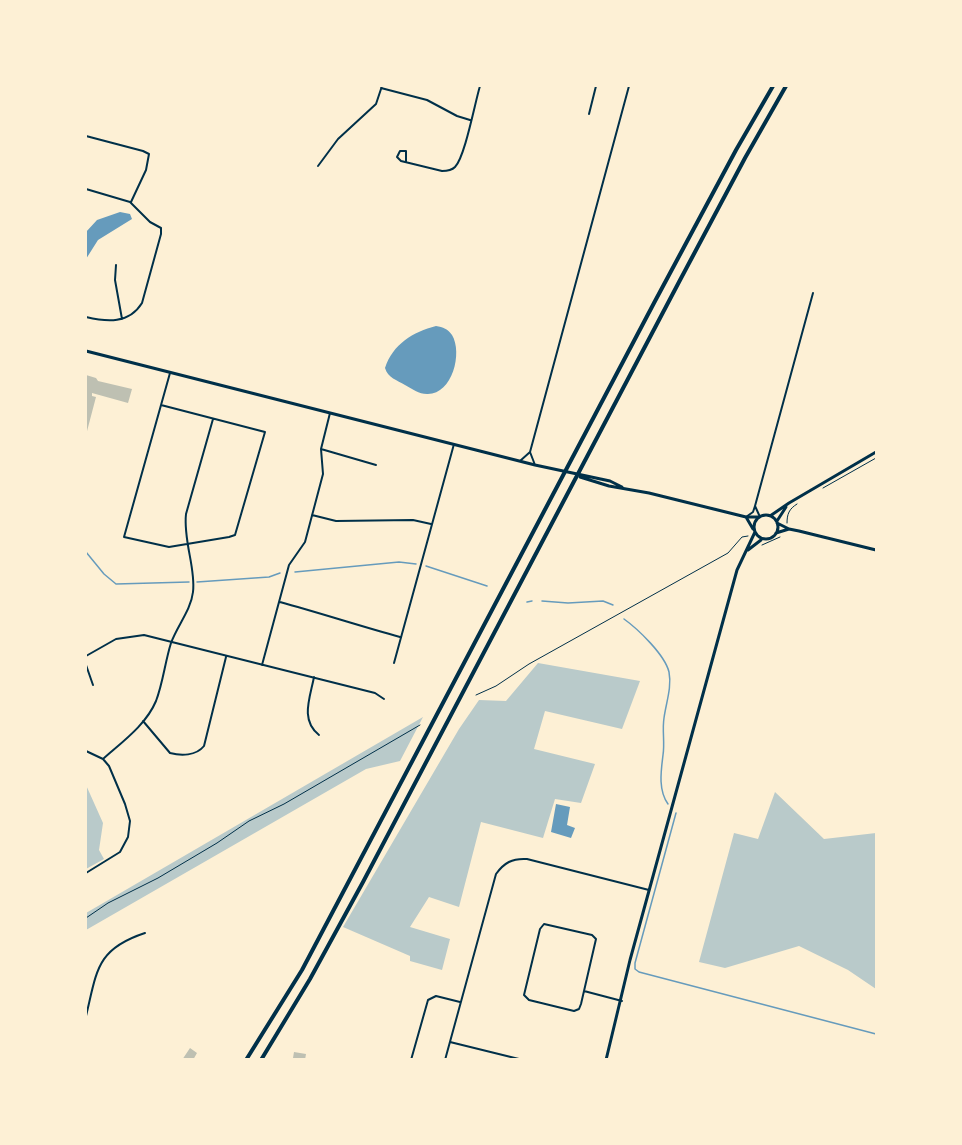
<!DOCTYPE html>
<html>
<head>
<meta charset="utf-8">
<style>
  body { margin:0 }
  #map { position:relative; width:962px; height:1145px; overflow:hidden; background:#fdf0d5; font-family:Merriweather,serif }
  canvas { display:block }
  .frame { position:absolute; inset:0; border:87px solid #fdf0d5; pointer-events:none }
</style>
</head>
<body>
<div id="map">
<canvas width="962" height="1145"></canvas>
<div class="frame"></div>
</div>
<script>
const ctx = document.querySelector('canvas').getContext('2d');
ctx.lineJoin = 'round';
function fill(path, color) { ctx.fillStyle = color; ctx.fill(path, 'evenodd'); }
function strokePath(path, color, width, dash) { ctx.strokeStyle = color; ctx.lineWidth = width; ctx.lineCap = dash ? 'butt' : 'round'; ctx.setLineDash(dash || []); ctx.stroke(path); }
const green = new Path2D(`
  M 538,663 L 640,681 L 622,729 L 545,711 L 534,749 L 595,764 L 581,803 L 555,799 L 543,838 L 481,822 L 459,907 L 429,897 L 410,927 L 450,939 L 442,970 L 410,961 L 410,956 L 343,927 L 459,729 L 479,700 L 506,701 Z
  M 423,717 L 400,761 L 366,769 L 86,930 L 86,913 Z
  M 86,785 L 103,823 L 99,850 L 104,859 L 86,869 Z
  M 775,792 L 824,839 L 876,833 L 876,989 L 848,970 L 799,946 L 725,968 L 699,962 L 734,833 L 758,839 Z`);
const water = new Path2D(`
  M 120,212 L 130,214 L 132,219 L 98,240 L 86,259 L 86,232 L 97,220 Z
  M 436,326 C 443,327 448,329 452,335 C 463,353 452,395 427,394 C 419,394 412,389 405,385 C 397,380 388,378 385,368 C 393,344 413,332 436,326 Z
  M 556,804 L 570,807 L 567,825 L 575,828 L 571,838 L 551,832 Z`);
const stream = new Path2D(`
  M 86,552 L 104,574 L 116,584 L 189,582
  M 426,566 L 487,586
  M 295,572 L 399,562 L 416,564
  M 197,582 L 269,577 L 280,573
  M 542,601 L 568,603 L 603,601 L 613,605
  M 527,602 L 532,601
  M 624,619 C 638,629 665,655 669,672 C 672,687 666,703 664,718 C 662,730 665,743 663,755 C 661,771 658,790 668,804
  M 676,813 L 635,963 L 635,969 L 639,972 L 876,1034`);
const building = new Path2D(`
  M 86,375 L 96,378 L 98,381 L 132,389 L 128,403 L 92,393 L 92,396 L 96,397 L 86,435 Z
  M 190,1048 L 197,1053 L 193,1060 L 182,1060 Z
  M 294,1052 L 306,1054 L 305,1060 L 295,1060 L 293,1058 Z`);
const path = new Path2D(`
  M 823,488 L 876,458
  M 787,523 C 787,514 789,509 797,504
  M 762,545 L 780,537
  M 476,695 L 496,686 L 529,664 L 728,553 L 742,537 L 748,536
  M 86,918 L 108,903 L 158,878 L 217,843 L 249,821 L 284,804 L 420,725`);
const minor = new Path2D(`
  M 381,88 L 427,100 L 457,116 L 470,120
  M 589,114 L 596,86
  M 86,136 L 143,151 L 149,154 L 146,170 L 131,202
  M 406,162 L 406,151 L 400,151 L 397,157 L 401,161 L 442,171 C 446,171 452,170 455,167 C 465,157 475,102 480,86
  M 318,166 L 338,139 L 376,104 L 382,86
  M 86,189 L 130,202 L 150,222 L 161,228 L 161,234 L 142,303 C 129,324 107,322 86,317
  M 116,265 L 115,280 L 122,319
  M 161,405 L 265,432 L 235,535 L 229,537 L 169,547 L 124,537 L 170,373
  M 321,449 L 376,465
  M 530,452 L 535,465
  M 520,461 L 530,452 L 629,86
  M 755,506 L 760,517
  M 312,515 L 336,521 L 413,520 L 431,524
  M 746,517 L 753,512 L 755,506 L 813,293
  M 280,602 C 320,613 360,626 400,637
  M 86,656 L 116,639 L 144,635 L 375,693 L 384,699
  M 394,663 L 454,444
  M 86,665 L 93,685
  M 262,665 L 289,565 L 305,542 L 323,474 L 321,449 L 330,413
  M 314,677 C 310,698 300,720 319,735
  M 143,721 L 170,753 C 181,756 196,756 204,746 L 226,657
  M 86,751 L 103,759 L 109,766 L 125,804 L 130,821 L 128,837 L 120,852 L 86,873
  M 103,759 C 122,742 146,725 156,701 C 163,683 165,662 171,643 C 177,626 191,610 193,592 C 196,568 183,541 186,514 L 213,419
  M 544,924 L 592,935 L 596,939 L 581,1004 L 579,1009 L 574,1011 L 529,1000 L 524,995 L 540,929 Z
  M 584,991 L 622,1001
  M 86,1016 C 97,971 96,949 145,933
  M 450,1042 L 523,1060
  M 411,1060 L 428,1000 L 436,996 L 460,1002
  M 445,1060 L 496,874 C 504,863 512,858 527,859 L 649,890`);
const tertiary = new Path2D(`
  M 86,351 L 535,465 L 610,481 L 622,487
  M 580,477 L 609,486 L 649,493 L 746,517 L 759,517
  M754 527a12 12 0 1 1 24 0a12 12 0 1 1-24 0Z
  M 770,516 L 789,503 L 876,452
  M 746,517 L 753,529
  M 777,521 L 786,507
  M 777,523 L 789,529
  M 776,533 L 789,529 L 799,531 L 876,550
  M 748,550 L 761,540
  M 606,1060 L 630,960 L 737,570 L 755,532`);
const primary = new Path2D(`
  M 246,1060 L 302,970 L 654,303 L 736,150 L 773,86
  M 261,1060 L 310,979 L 363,882 L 679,282 L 745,158 L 786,86`);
fill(green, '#b9caca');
fill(water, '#669bbc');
strokePath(stream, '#669bbc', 1.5);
fill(building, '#bec0b2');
strokePath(path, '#003049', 1);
strokePath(minor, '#003049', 2);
strokePath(tertiary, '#003049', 3);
strokePath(primary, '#003049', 4);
</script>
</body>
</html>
